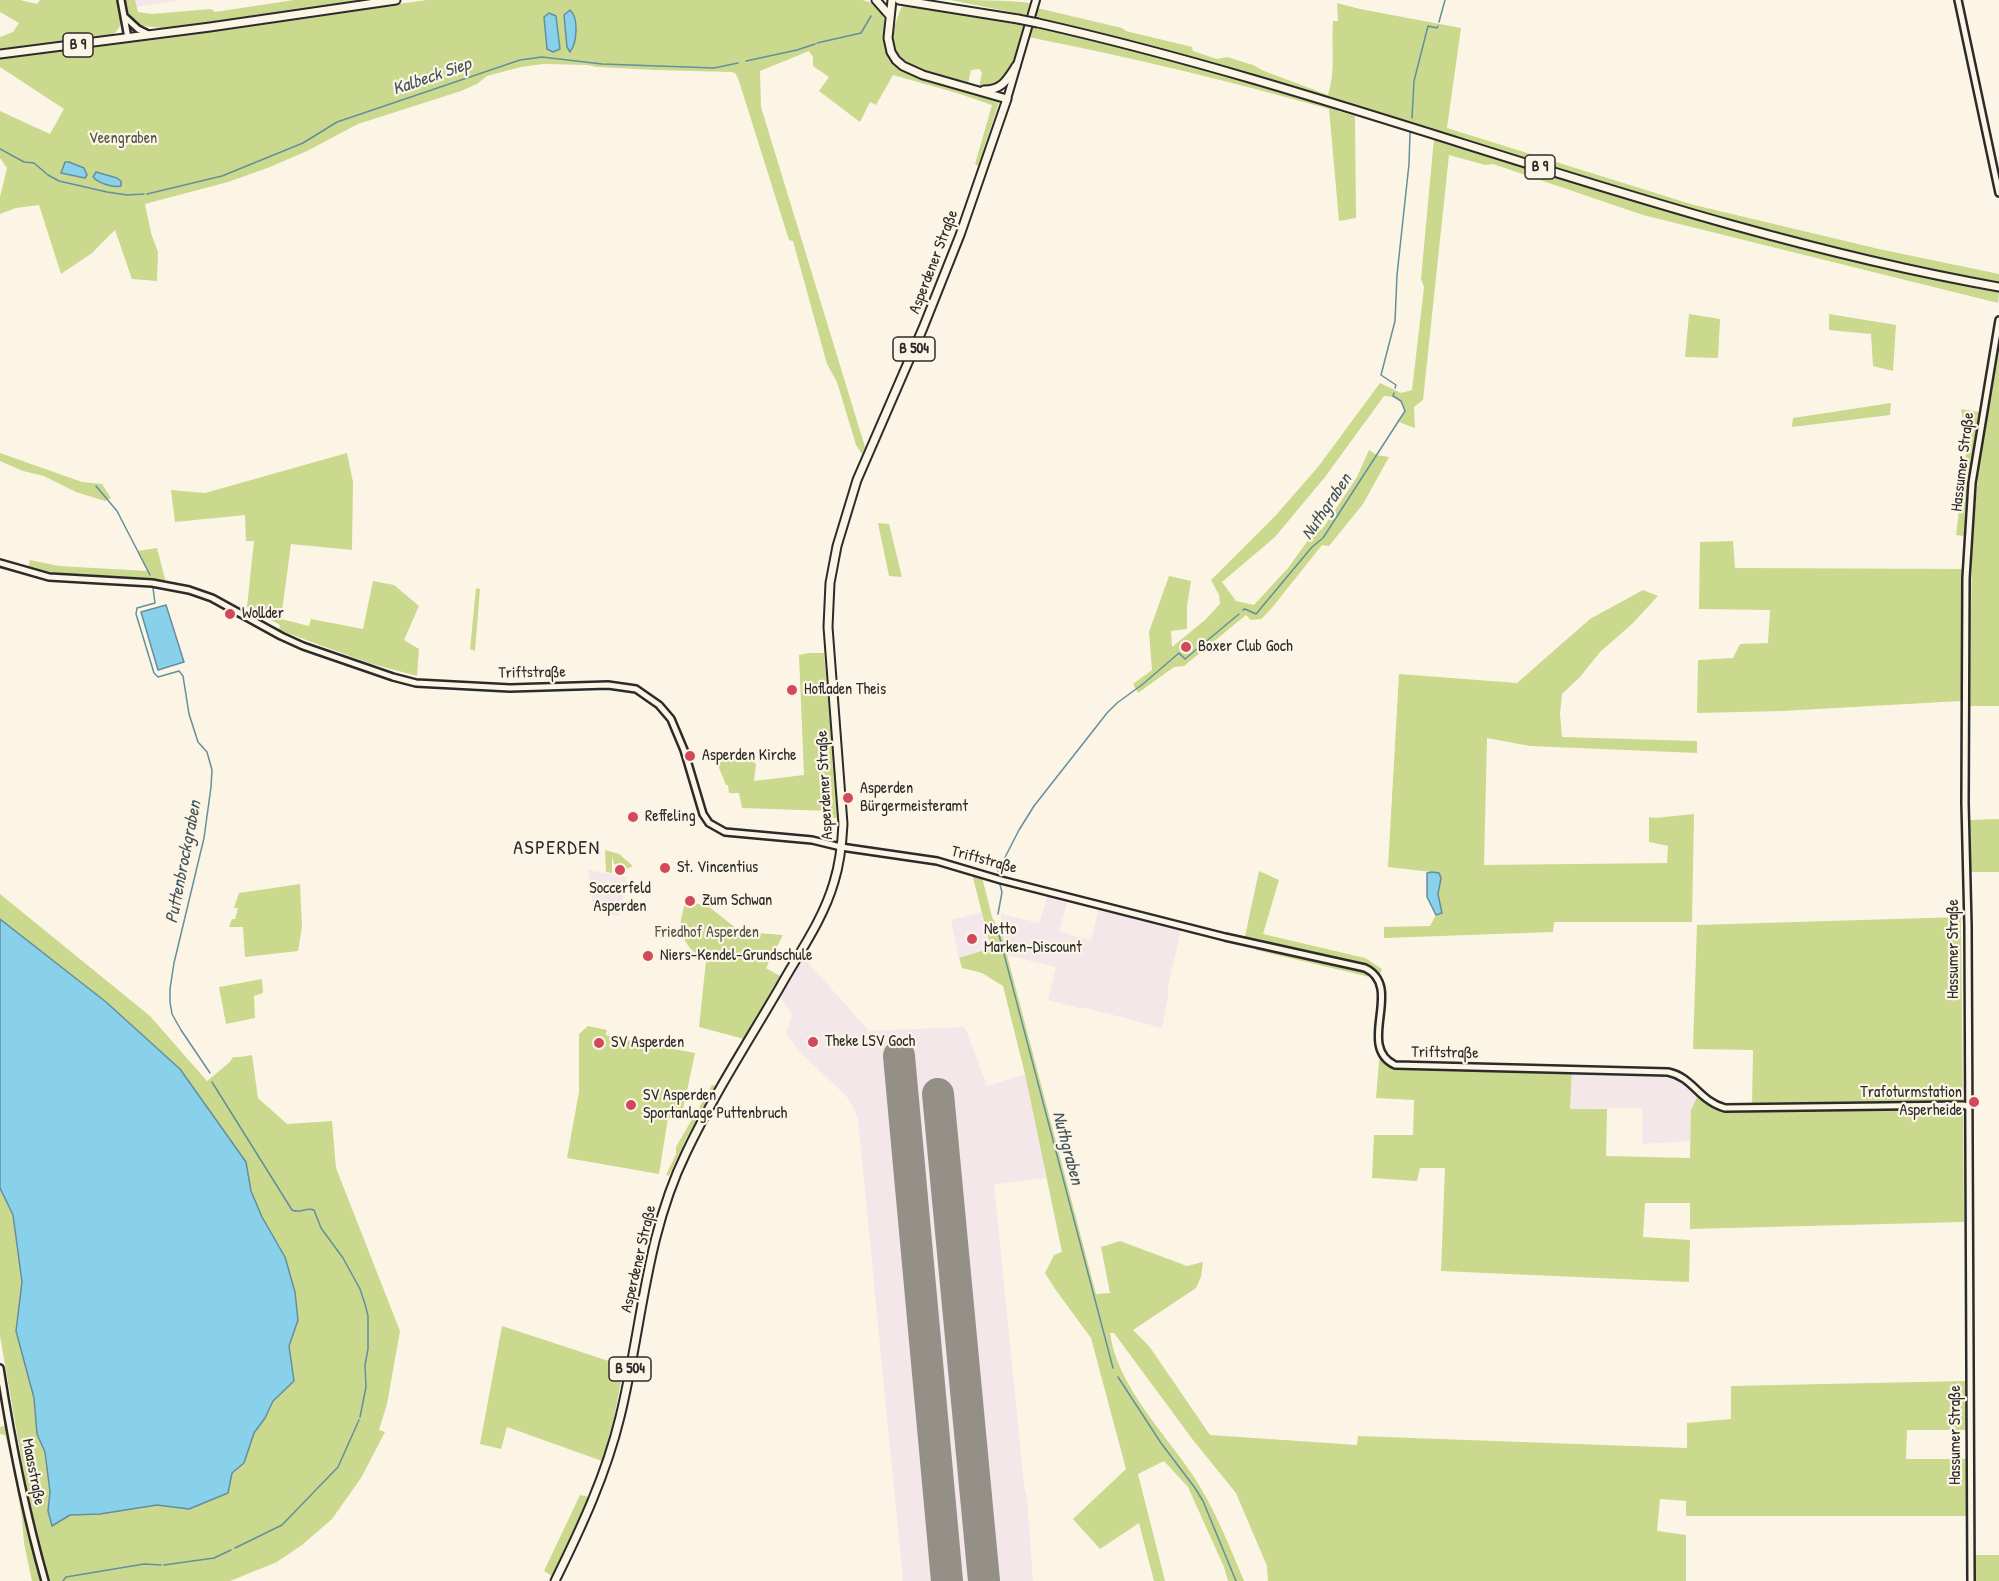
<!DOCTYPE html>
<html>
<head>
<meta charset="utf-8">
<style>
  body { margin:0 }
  canvas { display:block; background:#fcf5e5 }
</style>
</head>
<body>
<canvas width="1999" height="1581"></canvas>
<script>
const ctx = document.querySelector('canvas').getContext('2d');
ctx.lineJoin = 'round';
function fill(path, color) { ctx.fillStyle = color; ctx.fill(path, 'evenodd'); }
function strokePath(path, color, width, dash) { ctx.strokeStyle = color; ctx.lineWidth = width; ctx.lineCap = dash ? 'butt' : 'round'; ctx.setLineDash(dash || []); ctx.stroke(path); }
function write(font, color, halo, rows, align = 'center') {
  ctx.font = font + ' "Patrick Hand",sans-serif'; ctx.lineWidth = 4.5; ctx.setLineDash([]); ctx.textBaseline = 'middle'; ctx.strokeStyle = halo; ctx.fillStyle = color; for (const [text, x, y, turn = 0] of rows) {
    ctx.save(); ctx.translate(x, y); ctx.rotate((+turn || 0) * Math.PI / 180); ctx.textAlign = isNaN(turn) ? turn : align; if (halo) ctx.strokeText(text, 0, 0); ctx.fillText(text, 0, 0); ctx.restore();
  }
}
const built = new Path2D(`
  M 135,0 L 182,0 L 136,7 Z
  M 588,870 L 627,877 L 619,916 L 595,912 L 593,909 Z
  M 1049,891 L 1069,896 L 1059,931 L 1069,933 L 1069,935 L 1091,940 L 1100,904 L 1182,926 L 1167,990 L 1169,992 L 1162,1028 L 1083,1007 L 1082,1009 L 1048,1000 L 1056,967 L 1006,955 L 1001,932 L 1001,914 L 1039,923 Z
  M 982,912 L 991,948 L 959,958 L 951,920 Z
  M 804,958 L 869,1031 L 965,1027 L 987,1086 L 1025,1074 L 1046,1178 L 994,1184 L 1024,1486 L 1027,1497 L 1033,1581 L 903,1581 L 858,1120 L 854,1108 L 846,1096 L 798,1050 L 786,1033 L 792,1014 L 780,997 Z
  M 1572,1069 L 1674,1073 L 1699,1093 L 1691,1110 L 1691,1141 L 1643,1144 L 1642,1108 L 1570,1109 Z`);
const green = new Path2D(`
  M 0,0 L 20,0 L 37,4 L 40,0 L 118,0 C 120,15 126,28 110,36 L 0,49 L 0,37 L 13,32 L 19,23 L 0,12 Z
  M 124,0 L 135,0 L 138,12 L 152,14 L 211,9 L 215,12 L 294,0 L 371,0 L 194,25 L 162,28 L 135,25 L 131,21 Z
  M 427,0 L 863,0 L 878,5 L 884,19 L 884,35 L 887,53 L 896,66 L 915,76 L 999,102 L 978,166 L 975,164 L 992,105 L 957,93 L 893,75 L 876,105 L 870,102 L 860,122 L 819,91 L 829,77 L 813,66 L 813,57 L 809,51 L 760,71 L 761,107 L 865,447 L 862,454 L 856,445 L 837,382 L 827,364 L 793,241 L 789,240 L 738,78 L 735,73 L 731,72 L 655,70 L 597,67 L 587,65 L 543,64 L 521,67 L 487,76 L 477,84 L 461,91 L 358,124 L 307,151 L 270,167 L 228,182 L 145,204 L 151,233 L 158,252 L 157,281 L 132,279 L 115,230 L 92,253 L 61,274 L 39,205 L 16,208 L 0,214 L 0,197 L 7,168 L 0,158 L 0,111 L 50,134 L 64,109 L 0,67 L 0,59 Z
  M 950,0 C 975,0 1006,0 1030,3 L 1026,15 Z
  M 1337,3 L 1360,9 L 1461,28 L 1447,128 L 1694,205 L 1879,249 L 1999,274 L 1999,282 L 1879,259 L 1681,206 L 1263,78 L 1034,17 L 1037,8 L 1122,28 L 1126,31 L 1192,47 L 1193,51 L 1217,59 L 1227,57 L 1253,65 L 1264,71 L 1328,95 C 1336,70 1331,46 1333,21 L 1338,21 Z
  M 904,6 L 928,8 L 1025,26 L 1010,72 L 1002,84 L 987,88 L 979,87 L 982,72 L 979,69 L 971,70 L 968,84 C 945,78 895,68 893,41 C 892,30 897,19 901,8 Z
  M 1031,27 L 1083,38 L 1206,68 L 1339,108 L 1338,111 L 1355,116 L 1356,218 L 1339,221 L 1329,109 C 1230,81 1130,57 1028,37 Z
  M 1434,138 C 1621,195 1807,255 1999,292 L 1998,303 L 1643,215 L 1493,164 L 1485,165 L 1449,155 L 1423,400 L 1414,407 L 1415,428 L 1399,422 L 1405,411 C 1402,399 1395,396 1384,396 L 1325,477 L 1275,537 L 1222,582 L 1236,601 L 1254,605 L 1288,568 L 1309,539 L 1323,528 L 1357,477 L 1369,450 L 1377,455 L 1389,457 L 1363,504 L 1329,546 L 1322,545 L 1271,609 L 1261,619 L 1251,620 L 1246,615 L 1184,666 L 1174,667 L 1138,693 L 1133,684 L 1152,670 L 1149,632 L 1169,576 L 1191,581 L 1187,606 L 1187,629 L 1171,631 L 1172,647 L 1205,620 L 1220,604 L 1219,595 L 1211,580 L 1276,515 L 1318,467 L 1380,383 L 1401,393 L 1412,390 L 1424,287 L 1421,279 Z
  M 1689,314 L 1720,319 L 1718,358 L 1685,357 Z
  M 1829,314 L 1896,325 L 1893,371 L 1873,366 L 1871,334 L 1829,330 Z
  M 1999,352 L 1999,706 L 1970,706 L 1972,538 L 1980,457 Z
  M 1891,403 L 1890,415 L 1792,427 L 1793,418 Z
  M 1961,409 L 1979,412 L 1968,483 L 1964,536 L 1956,535 L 1967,445 Z
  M 0,453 L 82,482 L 102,484 L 111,498 L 105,501 L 76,492 L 44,476 L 23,471 L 0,461 Z
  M 347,453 L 353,482 L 352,550 L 291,544 L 281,619 L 309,626 L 311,619 L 363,629 L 373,581 L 394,585 L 419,606 L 404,640 L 419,649 L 417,676 L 369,663 L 279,630 L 280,625 L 247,607 L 254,541 L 246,541 L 245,515 L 175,522 L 171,490 L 205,493 Z
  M 878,523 L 889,524 L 902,577 L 889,576 Z
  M 1733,541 L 1735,568 L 1962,569 L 1961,701 L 1782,711 L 1697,713 L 1698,660 L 1733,658 L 1740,644 L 1768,643 L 1770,610 L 1699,609 L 1700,542 Z
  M 157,548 L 166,583 C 120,576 74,577 28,569 L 30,560 L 59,566 L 147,571 L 137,551 Z
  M 476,588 L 480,589 L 475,651 L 470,649 Z
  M 1643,590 L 1658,596 L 1632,624 L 1600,652 L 1580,677 L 1562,694 L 1560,714 L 1562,737 L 1697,741 L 1697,753 L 1530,746 L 1487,738 L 1484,865 L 1667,863 L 1668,846 L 1649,842 L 1649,817 L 1655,818 L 1694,814 L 1692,922 L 1554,922 L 1553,932 L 1384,938 L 1384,927 L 1430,926 L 1436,915 L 1442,912 L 1438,894 L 1440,885 L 1432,872 L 1388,867 L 1399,674 L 1517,683 L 1590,619 Z
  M 809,653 L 824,653 L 837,801 L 837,818 L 832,818 L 831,811 L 742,808 L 739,793 L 729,793 L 728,785 L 726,785 L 717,763 L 743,753 L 756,764 L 754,781 L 804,775 L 799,655 Z
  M 1999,819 L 1999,872 L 1971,872 L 1970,820 Z
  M 605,850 L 619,854 L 633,866 L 626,869 L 625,874 L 613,872 L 615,865 L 627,867 L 614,864 L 612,856 L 612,873 L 606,872 Z
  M 1259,871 L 1279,880 L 1263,934 L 1365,958 L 1382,969 L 1378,979 L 1256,950 L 1257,944 L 1244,941 Z
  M 972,874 L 982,877 L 992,917 L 1001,932 L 1096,1294 L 1110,1293 L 1101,1247 L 1120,1241 L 1187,1266 L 1203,1262 L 1201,1277 L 1196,1288 L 1133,1330 L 1149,1346 L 1210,1435 L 1357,1445 L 1358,1436 L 1687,1448 L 1687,1423 L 1731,1419 L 1731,1386 L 1966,1381 L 1966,1430 L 1907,1430 L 1906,1459 L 1966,1459 L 1966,1516 L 1686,1516 L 1686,1501 L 1660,1499 L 1657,1531 L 1686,1535 L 1686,1581 L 1268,1581 L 1267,1566 L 1236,1493 L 1193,1440 L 1114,1333 L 1110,1333 C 1117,1385 1163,1431 1192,1474 C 1214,1507 1229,1545 1244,1581 L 1228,1581 L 1224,1567 L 1188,1487 L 1164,1461 L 1138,1474 L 1165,1581 L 1154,1581 L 1139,1523 L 1100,1549 L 1073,1519 L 1126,1469 L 1091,1338 L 1055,1289 L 1045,1273 L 1054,1255 L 1062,1252 L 1025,1074 L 1003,986 L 982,973 L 962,968 L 959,958 L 991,948 Z
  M 300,884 L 302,927 L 298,951 L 245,957 L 243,927 L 229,927 L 232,919 L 235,919 L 238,908 L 234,908 L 239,893 Z
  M 0,894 L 150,1016 L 207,1081 L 230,1062 L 233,1057 L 240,1057 L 252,1055 L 258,1098 L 287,1124 L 332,1121 L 336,1168 L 400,1331 L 387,1404 L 379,1430 L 385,1432 L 361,1478 L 332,1519 L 302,1545 L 277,1562 L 230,1581 L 50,1581 L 48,1576 L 39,1546 L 26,1485 L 0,1336 L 0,1188 L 13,1215 L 22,1282 L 16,1331 L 34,1398 L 37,1434 L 45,1452 L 50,1492 L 48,1511 L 52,1525 L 70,1515 L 100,1514 L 157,1505 L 189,1509 L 244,1463 L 254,1433 L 265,1418 L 273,1401 L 294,1381 L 289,1346 L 298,1320 L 285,1257 L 262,1217 L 251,1191 L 246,1162 L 180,1069 L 106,1002 L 0,919 Z
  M 689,902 L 708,906 L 737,929 L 758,930 L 758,933 L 783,935 L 766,968 L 780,976 L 744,1039 L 699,1027 L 706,961 L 709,959 L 708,956 C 691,957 686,942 679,929 L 684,906 Z
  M 1961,917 L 1964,1222 L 1690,1229 L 1690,1203 L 1645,1203 L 1643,1237 L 1690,1240 L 1689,1282 L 1441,1271 L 1445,1168 L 1420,1168 L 1417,1181 L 1372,1178 L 1374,1135 L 1413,1135 L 1414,1100 L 1376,1098 L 1379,1061 L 1382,1054 L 1390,1063 L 1572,1069 L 1570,1109 L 1607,1109 L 1606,1156 L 1690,1158 L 1691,1110 L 1699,1093 L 1714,1105 L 1752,1108 L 1753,1050 L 1693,1049 L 1697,925 Z
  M 262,979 L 263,993 L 254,996 L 255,1018 L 226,1024 L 219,987 Z
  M 588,1026 L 607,1030 L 606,1035 L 611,1037 L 695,1053 L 681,1119 L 668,1118 L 659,1174 L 567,1158 L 579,1092 L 579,1034 Z
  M 712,1085 L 716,1086 L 686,1139 L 669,1176 L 666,1175 L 676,1154 L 676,1147 Z
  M 502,1326 L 624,1366 L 614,1418 L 602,1461 L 507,1427 L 501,1449 L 480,1444 Z
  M 7,1425 L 31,1541 L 42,1581 L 32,1581 L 24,1543 L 22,1519 L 14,1469 L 5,1435 L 0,1434 L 0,1427 Z
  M 580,1495 L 589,1497 L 552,1576 L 544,1571 Z
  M 1974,1555 L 1999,1555 L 1999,1581 L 1974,1581 Z`);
const water = new Path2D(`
  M 570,10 C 579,18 577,43 570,52 L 567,47 L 564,15 Z
  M 549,13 L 556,16 L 560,49 L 553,52 L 547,49 L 544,17 Z
  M 65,162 L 69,162 L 84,168 L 87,175 L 85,178 L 61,173 Z
  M 96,172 L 117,178 L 121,181 L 121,186 C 113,188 98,183 93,177 Z
  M 166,605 L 184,662 L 158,670 L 141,612 Z
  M 1432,872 L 1439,873 L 1441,878 L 1438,894 L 1442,913 L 1436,915 L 1427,897 L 1427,873 Z
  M 0,919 L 106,1002 L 180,1069 L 246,1162 L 251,1191 L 262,1217 L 285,1257 L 295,1292 L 298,1320 L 289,1346 L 294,1381 L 273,1401 L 265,1418 L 254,1433 L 244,1463 L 232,1473 L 228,1493 L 189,1509 L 157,1505 L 100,1514 L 70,1515 L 52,1526 L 48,1511 L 50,1492 L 45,1452 L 37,1434 L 34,1398 L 16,1331 L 22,1282 L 13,1215 L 0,1188 Z`);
const stream = new Path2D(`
  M 1439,22 L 1445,0
  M 817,43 L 861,33 L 871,16
  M 746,61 L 797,50 L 815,44
  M 1412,118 L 1414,81 L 1428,26 L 1437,28 L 1438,26
  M 0,149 L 24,162 L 34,163 L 48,175 L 59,181 L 107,192 L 127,195 L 144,194
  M 147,194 L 222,176 L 303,143 L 337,122 L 520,60 L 542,57 L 602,64 L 714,68 L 738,63
  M 1395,388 L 1396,385 L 1381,375 L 1395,321 L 1397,275 L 1409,164 L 1410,133
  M 96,486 L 117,511 L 150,575
  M 153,588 L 155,603 L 137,608 L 136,614 L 154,673 L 158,677 L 179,671 L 183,676 L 189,714 L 198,742 L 207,752 L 212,770 L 211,787 L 204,838 L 174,963 L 170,989 L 170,1002 L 172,1014 L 181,1030 L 210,1073
  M 1243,610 L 1245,609 L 1256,614 L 1312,547 L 1323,538 L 1405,411 L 1401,401 L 1393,396 L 1394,393
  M 998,871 L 1019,830 L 1034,806 L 1107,713 L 1117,703 L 1143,684 L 1179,653 L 1185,659 L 1239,614
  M 998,914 L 1002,892 L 1000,885
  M 999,935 L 1113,1368
  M 212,1082 L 292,1210 C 300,1214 306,1207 314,1210 L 321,1228 L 343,1258 L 360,1289 L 365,1304 L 368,1316 L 368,1349 L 365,1365 L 366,1387 L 360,1417
  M 1118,1377 L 1161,1443 L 1195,1488 L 1203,1501 L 1236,1581
  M 235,1548 L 282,1525 L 338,1467 L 359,1420
  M 164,1565 L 214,1558 L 231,1550
  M 63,1581 L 66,1577 L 144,1564 L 161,1565`);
const runway = new Path2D(`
  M 899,1056 L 947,1581
  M 938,1094 L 984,1581`);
const tertiary = new Path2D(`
  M 121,0 L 128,38
  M 1958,0 L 1999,193
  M 125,17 L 138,29 L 148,34
  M 0,563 L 49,577 L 152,583 L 189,590 L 212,598 L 281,636 L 303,646 L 393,677 L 416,683 L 510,688 L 608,685 L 636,689 L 659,705 L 671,719 L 684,750 L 703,814 L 709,823 L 725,832 L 812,840 L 841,847 L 937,861 L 1001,880 L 1225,937 L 1365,968 C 1405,987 1355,1046 1395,1065 L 1668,1072 C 1693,1077 1699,1101 1725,1108 L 1964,1105 L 1968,1107
  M 0,1368 C 11,1439 25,1511 45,1581
  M 1971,1581 L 1968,926 L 1965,803 L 1966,578 L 1972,483 L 1999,320`);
const secondary = new Path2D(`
  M 1007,99 L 1036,0`);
const primary = new Path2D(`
  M 876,0 L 890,16
  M 899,0 L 1018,19
  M 1038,23 C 1363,96 1671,229 1999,287
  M 0,54 L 210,27 L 396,0
  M 984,90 C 1002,90 1007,80 1016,66
  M 555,1581 C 581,1528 606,1475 620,1417 C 642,1328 645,1237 686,1153 C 713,1096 748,1042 780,987 C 799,953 823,920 834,882 C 840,863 842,844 843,824 L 828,627 L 830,583 L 837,546 L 857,480 L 923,328 L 960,235 L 1007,99 L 923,75 L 903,66 L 896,60 L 891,52 L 888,38 L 892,0`);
const primaryBridge = new Path2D(`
  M 1018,19 L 1038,23`);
const markers = [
  [230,614,6,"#d1495b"],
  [1186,647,6,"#d1495b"],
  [792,690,6,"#d1495b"],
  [690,756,6,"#d1495b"],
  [848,798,6,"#d1495b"],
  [633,817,6,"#d1495b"],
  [665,868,6,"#d1495b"],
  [620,870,6,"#d1495b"],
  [690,901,6,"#d1495b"],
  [972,939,6,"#d1495b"],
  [648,956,6,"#d1495b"],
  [813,1042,6,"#d1495b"],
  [599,1043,6,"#d1495b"],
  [1974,1102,6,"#d1495b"],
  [631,1105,6,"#d1495b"]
];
const shields = [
  [78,45,30],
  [1540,167,30],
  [914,349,42],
  [630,1369,42]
];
const shieldNames = [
  ["B 9",78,45],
  ["B 9",1540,167],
  ["B 504",914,349],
  ["B 504",630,1369]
];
const parkNames = [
  ["Veengraben",123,139],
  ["Friedhof Asperden",707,933]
];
const streetNames = [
  ["Asperdener Straße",934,262,-69],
  ["Hassumer Straße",1963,462,-83],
  ["Triftstraße",532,673,-1],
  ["Asperdener Straße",825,785,-93],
  ["Triftstraße",984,860,15],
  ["Hassumer Straße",1954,949,-90],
  ["Triftstraße",1445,1053,1],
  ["Asperdener Straße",639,1259,-77],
  ["Hassumer Straße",1956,1435,-90],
  ["Maasstraße",33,1472,79]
];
const poiNames = [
  ["Wollder",242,614],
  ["Boxer Club Goch",1198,647],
  ["Hofladen Theis",804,690],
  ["Asperden Kirche",702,756],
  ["Asperden",860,789],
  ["Bürgermeisteramt",860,807],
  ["Reffeling",645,817],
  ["St. Vincentius",677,868],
  ["Soccerfeld",620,889,"center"],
  ["Asperden",620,907,"center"],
  ["Zum Schwan",702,901],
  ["Netto",984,930],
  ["Marken-Discount",984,948],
  ["Niers-Kendel-Grundschule",660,956],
  ["Theke LSV Goch",825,1042],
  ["SV Asperden",611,1043],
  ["Trafoturmstation",1962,1093,"right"],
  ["Asperheide",1962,1111,"right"],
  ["SV Asperden",643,1096],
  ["Sportanlage Puttenbruch",643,1114]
];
const waterNames = [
  ["Kalbeck Siep",432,77,-19],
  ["Nuthgraben",1327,507,-56],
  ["Puttenbrockgraben",184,862,-79],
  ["Nuthgraben",1067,1148,75]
];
const quarterNames = [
  ["ASPERDEN",557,849]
];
fill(built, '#f4e7ea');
fill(green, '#cad98d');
fill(water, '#89d1eb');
strokePath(water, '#638f9e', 1.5);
strokePath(stream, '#638f9e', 1.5);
strokePath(runway, '#949088', 32);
strokePath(tertiary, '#2b2b2b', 10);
strokePath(secondary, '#2b2b2b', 10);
strokePath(primary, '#2b2b2b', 11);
strokePath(tertiary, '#fcf5e5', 5);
strokePath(secondary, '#fcf5e5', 6);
strokePath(primary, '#fcf5e5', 7);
strokePath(primaryBridge, '#2b2b2b', 11, []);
strokePath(primaryBridge, '#fcf5e5', 7);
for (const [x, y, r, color] of markers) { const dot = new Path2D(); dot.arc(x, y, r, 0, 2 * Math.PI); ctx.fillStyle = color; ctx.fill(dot); strokePath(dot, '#fcf5e5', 2); }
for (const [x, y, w] of shields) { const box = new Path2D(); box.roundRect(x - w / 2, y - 12, w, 24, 4.5); ctx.fillStyle = '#fcf5e5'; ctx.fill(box); strokePath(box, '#2b2b2b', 1.5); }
write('bold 15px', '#2b2b2b', null, shieldNames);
write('16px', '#535644', '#fcf5e5', parkNames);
write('16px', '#2b2b2b', '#fcf5e5', streetNames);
write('16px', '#2b2b2b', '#fcf5e5', poiNames, 'left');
write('italic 18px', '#42545b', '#fcf5e5', waterNames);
ctx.letterSpacing = '1.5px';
write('20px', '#2b2b2b', '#fcf5e5', quarterNames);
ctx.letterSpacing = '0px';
</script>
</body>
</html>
